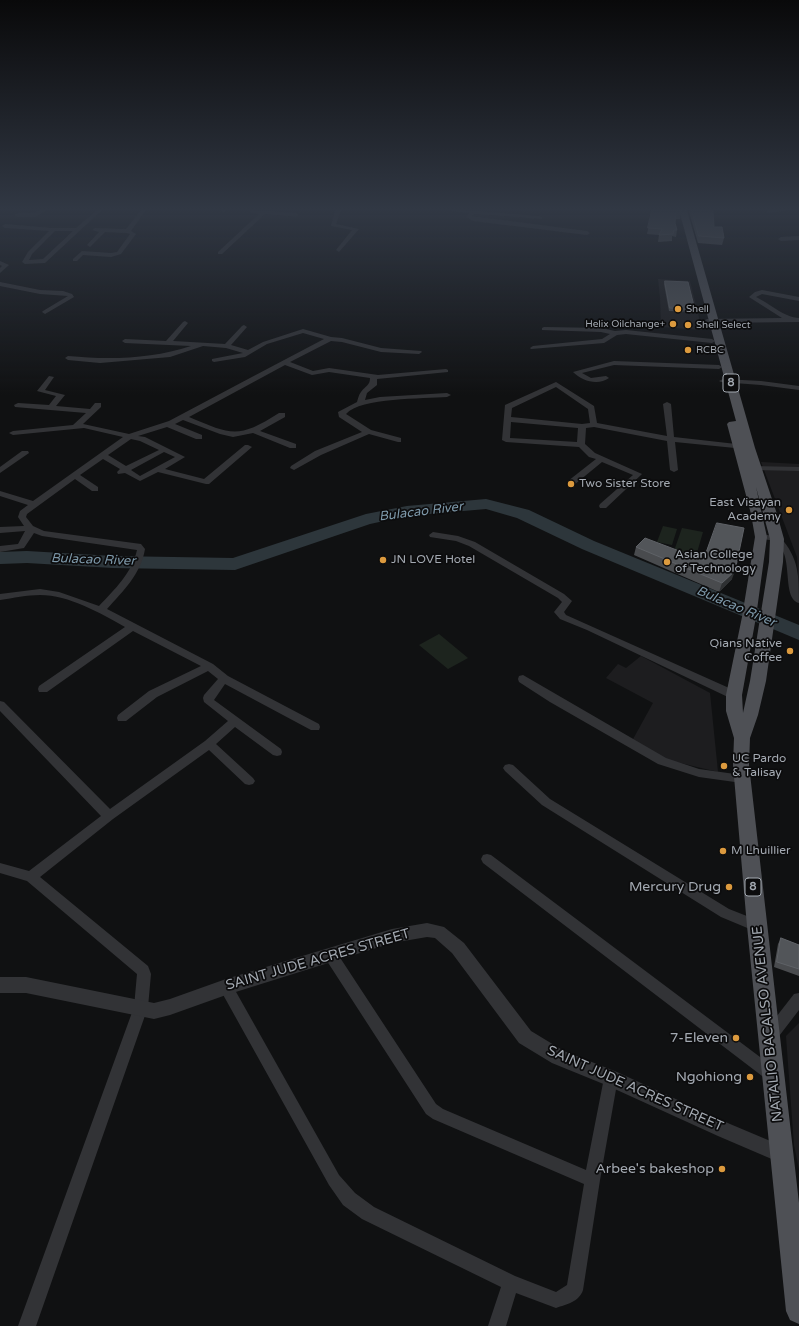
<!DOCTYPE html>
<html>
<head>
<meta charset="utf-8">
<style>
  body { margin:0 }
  canvas { display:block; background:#101112 }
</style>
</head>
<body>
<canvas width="799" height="1326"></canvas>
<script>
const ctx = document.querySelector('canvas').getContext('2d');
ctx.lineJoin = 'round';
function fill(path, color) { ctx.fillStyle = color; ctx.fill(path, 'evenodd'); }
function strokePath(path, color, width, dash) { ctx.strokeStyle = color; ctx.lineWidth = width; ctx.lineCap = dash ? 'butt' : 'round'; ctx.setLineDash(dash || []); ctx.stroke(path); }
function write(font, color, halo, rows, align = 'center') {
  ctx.font = font + ' "Varela Round",sans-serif'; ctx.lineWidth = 3.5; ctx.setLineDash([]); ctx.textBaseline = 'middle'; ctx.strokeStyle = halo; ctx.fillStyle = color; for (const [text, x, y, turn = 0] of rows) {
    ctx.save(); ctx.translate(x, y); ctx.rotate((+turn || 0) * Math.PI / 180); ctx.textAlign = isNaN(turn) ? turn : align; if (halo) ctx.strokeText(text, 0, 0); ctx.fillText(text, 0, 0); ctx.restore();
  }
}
const built = new Path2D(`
  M 658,279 L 690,281 L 702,330 L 661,327 L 660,297 Z
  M 761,462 L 799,464 L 799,595 L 797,557 Z
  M 641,656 L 710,693 L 718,772 L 668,760 L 632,741 L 653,703 L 606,678 L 618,664 L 626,668 Z
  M 799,1023 L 799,1169 L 794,1145 L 786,1036 Z`);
const green = new Path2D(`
  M 663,526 L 677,529 L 672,545 L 657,542 Z
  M 682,528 L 703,532 L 696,556 L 674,551 Z
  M 439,634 L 468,658 L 448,669 L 419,645 Z`);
const river = new Path2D(`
  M 486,499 L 529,510 L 594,541 L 799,625 L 799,640 L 582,549 L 517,518 L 486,509 L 407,516 L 370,524 L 235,570 L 113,568 L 27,563 L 0,564 L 0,552 L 27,551 L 113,556 L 233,558 L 366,514 L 407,506 Z`);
const minor = new Path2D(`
  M 40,210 L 46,210 L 36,217 L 17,217 L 14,215 C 23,210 31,216 40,210 Z
  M 97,210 L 102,210 L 45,263 L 25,264 L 22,262 L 28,252 L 49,231 L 5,228 L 2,226 L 5,224 L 52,228 L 76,228 ZM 55,231 L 73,231 L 43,259 L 29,260 L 32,254 Z
  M 141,210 L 146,210 L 131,231 L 136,234 L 121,254 L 111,257 L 83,255 L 77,261 L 73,261 L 73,259 L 82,251 L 111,253 L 117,252 L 130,234 L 127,233 L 105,232 L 90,247 L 87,245 L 99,232 L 92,230 L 95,228 L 126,229 Z
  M 220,210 L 227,210 L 224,212 Z
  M 250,210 L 296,213 L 299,215 L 296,217 L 265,214 L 222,254 L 218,254 L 218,252 L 259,214 L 251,213 Z
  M 335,210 L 341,210 L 336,224 L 359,229 L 339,252 L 336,250 L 352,230 L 331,226 Z
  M 446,210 L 461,210 L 540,216 L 542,217 L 542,219 L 474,214 L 472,216 L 587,231 L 590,233 L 587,235 L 473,221 L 466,217 L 469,213 Z
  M 769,210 L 790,210 L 767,213 L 767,211 Z
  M 799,236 L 799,240 L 781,241 L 778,239 L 781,237 Z
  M 0,261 L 9,265 L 0,273 L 0,268 L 2,266 L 0,265 Z
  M 0,282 L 40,290 L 63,291 L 72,294 L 74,297 L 45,314 L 42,312 L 43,311 L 68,296 L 40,294 L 0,286 Z
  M 762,290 L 799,297 L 799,301 L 762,294 L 756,297 C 769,303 785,318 799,318 L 799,322 L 707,323 L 704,321 L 707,319 L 782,318 L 749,297 L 755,292 Z
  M 185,321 L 188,323 L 173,341 L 225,344 L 242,326 L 244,325 L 247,327 L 231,345 L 248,350 L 263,342 L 303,329 L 331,337 L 342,338 L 381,348 L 421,351 L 422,352 L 419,354 L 381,352 L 342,342 L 331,341 L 290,362 L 313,371 L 329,368 L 378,375 L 446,369 L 448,370 L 448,372 L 377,379 L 377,385 L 367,393 L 365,400 L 380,397 L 447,393 L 451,395 L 447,397 C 423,399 361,397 346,414 L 371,430 L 401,438 L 401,442 L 398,442 L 369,434 L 321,455 L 294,470 L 290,468 L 291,466 L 315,451 L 362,432 L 339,417 L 338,412 L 357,402 C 358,399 359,394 361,392 C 365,386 370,386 370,378 L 329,372 L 312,375 L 285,365 L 189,417 C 232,435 238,439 279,413 L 285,413 L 285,417 L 260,431 L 296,444 L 296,448 L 290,448 L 253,433 L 233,437 L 220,434 L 183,420 L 175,424 L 202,435 L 202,439 L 196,439 L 167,427 L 138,436 L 145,437 L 185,457 L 165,469 L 204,479 L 245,445 L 248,445 L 252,447 L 209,484 L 206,484 L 158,472 L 140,481 L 125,473 L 118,474 L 117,472 L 120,469 L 103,459 L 80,475 L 98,487 L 98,491 L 92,491 L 75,479 L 27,514 L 26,517 L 33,526 L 44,531 L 141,544 L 145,549 C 141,574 123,591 107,609 L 213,664 L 228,676 L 319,724 L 320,727 L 319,730 L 311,730 L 225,684 L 214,700 L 281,749 L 282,752 L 281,755 L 277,756 L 273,755 L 235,727 L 216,744 L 253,778 L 255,781 L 253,784 L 249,785 L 245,784 L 209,750 L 113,819 L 40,877 L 148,966 L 151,974 L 148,1007 L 36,1326 L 18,1326 L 134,1007 L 137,974 L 27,881 L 0,873 L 0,863 L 29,871 L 101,816 L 0,711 L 0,701 L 4,702 L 110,809 L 205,741 L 228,721 L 204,702 L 203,698 L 204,695 L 218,679 L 208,671 L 157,697 L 126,721 L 118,721 L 117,718 L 118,715 L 149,691 L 201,666 L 133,631 L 47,692 L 39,692 L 38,689 L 39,686 L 125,627 C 100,613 69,595 40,595 C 27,595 13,598 0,600 L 0,594 L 40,589 L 59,592 L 99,606 C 115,589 132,573 137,550 L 42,536 L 34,533 L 24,548 L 0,552 L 0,546 L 18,544 L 25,531 L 0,533 L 0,527 L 24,526 L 18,517 L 20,511 L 28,505 L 0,496 L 0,491 L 33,501 L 123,437 L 84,428 L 13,435 L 9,433 L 13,431 L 73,425 L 86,413 L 15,407 L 14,405 L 18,403 L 49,405 L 56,396 L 37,391 L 49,376 L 54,377 L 45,390 L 65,395 L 56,406 L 90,409 L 95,403 L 101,403 L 101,407 L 83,424 L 129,434 L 169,421 L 250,378 L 324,339 L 303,333 L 267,344 L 245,357 L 214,362 L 212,361 L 212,359 L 243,353 L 226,348 L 203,346 L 170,357 L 100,363 L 68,360 L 65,358 L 68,356 C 109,360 152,359 191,346 L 125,343 L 122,341 L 125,339 L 166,341 L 183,322 ZM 131,439 L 140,441 L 159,450 L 126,466 L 108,455 ZM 164,452 L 175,457 L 140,476 L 131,470 Z
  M 544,327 L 601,328 L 615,331 L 626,330 L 712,339 L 715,341 L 712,343 L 626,334 L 617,335 L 604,343 L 531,349 L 530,348 L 533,346 L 602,339 L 610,334 L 601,332 L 542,330 L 542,328 Z
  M 614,361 L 719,365 L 722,367 L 719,369 L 614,365 L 582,373 L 591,378 L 606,376 L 609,378 C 598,386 582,381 573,372 Z
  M 723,379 L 761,381 L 799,386 L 799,390 L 761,385 L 721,382 L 719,381 Z
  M 556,382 L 594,406 L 597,423 L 667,436 L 663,404 L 667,402 L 671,404 L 674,437 L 745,445 L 749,447 L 745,449 L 675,442 L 678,470 L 674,472 L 670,470 L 667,441 L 594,427 L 586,428 L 585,444 L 595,453 L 642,474 L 606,508 L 600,508 L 599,506 L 600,504 L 633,475 L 602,462 L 574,485 L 568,485 L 568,481 L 596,459 L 589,457 L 579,447 L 506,442 L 502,440 L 505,405 ZM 556,387 L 588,409 L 590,423 L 582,424 L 511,417 L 512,408 ZM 511,422 L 578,428 L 577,442 L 510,438 Z
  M 22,451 L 28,451 L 29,453 L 0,473 L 0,467 Z
  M 752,466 L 799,467 L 799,471 L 755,470 L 752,470 Z
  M 433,532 L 458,536 L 475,542 L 564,594 L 572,601 L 564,612 L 566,615 L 738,692 L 739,695 L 738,698 L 730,698 L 587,630 L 560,619 L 554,612 L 562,602 L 558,598 L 469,546 L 456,541 L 430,537 L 429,535 Z
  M 761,534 L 780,537 C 799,558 799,576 799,603 C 780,598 796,550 773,541 C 769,539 763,540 758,539 L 757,537 Z
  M 523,675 L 666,758 L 699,769 L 742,775 L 746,776 L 748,779 L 746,782 L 742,783 L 699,777 L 658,764 L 550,702 L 519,682 L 518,679 L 519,676 Z
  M 509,764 L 513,765 L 550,799 L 729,909 L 762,922 L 763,926 L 762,930 L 757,932 L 721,917 L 542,805 L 505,771 L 503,768 L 505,765 Z
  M 487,854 L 491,855 L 776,1069 L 778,1074 L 776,1079 L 771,1081 L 766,1079 L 483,863 L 481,859 L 483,855 Z
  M 330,948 L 335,950 L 436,1104 L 443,1109 L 586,1170 L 604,1078 L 606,1073 L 611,1071 L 616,1073 L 618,1078 L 600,1180 L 583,1290 C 579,1302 567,1304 556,1308 L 516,1293 L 506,1326 L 488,1326 L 501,1287 L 362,1219 L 343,1205 L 329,1185 L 221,991 L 219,987 L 221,983 L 226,981 L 231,983 L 339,1175 L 355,1193 L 374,1207 L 515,1276 L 556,1292 L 567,1285 L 584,1184 L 433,1119 L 426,1114 L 325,958 L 323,954 L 325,950 Z
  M 799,993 L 799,1010 L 776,1040 L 771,1042 L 766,1040 L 764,1035 L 766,1030 L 794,994 Z`);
const tertiary = new Path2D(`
  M 427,923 L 444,927 L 464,943 L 531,1031 L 564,1051 L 617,1072 L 730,1124 L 787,1148 L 790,1154 L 787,1160 L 781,1163 L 718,1136 L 606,1085 L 552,1063 L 519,1043 L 452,953 L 435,938 L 427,937 L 392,943 L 226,995 L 170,1015 L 154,1019 L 26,993 L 0,993 L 0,977 L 26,977 L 154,1003 L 170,999 L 226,979 L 392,929 Z`);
const primary = new Path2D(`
  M 679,210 L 687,210 L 755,448 L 777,514 L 784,539 L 783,562 L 766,681 L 758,715 L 750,738 L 749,765 L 799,1203 L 799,1324 L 790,1320 L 786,1311 L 747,926 L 733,765 L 734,738 L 726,711 L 726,695 L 742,617 L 755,537 L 751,514 L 727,424 L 729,422 L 736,421 ZM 756,487 L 770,539 L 769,562 L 750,681 L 743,713 L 742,695 L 756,617 L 767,537 Z`);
const wall = new Path2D(`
  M 652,210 L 681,213 L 680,219 L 675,219 L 675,223 L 677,230 L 676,237 L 672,236 L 672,241 L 658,242 L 659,235 L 647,234 Z
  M 690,210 L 706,210 L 714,227 L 724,238 L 722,245 L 698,243 L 689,212 Z
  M 665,281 L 695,310 L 695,312 L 669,311 L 664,284 Z
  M 636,547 L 732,579 L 719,592 L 634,555 Z
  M 781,938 L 799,945 L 799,976 L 774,967 L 778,944 Z`);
const shadedWall = new Path2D(`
  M 735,571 L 732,579 L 719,592 L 722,583 Z`);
const building = new Path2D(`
  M 652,210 L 681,210 L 681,213 L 676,212 L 675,223 L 677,230 L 674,230 L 673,234 L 659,235 L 662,229 L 648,228 Z
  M 692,210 L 706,210 L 713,211 L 714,227 L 722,227 L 724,238 L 699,236 Z
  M 665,281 L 688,282 L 695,310 L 670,308 Z
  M 717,523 L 744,528 L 735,571 L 722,583 L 636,547 L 645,538 L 703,560 Z
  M 781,938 L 799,945 L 799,969 L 777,962 Z`);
const markers = [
  [678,309,4,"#dc9a3e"],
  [673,324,4,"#dc9a3e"],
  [688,325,4,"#dc9a3e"],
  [688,350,4,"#dc9a3e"],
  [571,484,4,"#dc9a3e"],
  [789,510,4,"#dc9a3e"],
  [383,560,4,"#dc9a3e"],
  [667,562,4,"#dc9a3e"],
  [790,651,4,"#dc9a3e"],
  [724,766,4,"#dc9a3e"],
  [723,851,4,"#dc9a3e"],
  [729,887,4,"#dc9a3e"],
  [736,1038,4,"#dc9a3e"],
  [750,1077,4,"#dc9a3e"],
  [722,1169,4,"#dc9a3e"]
];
const farPoinames = [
  ["Shell",686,309],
  ["Helix Oilchange+",665,324,"right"],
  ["Shell Select",696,325],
  ["RCBC",696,350]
];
const shields = [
  [731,383,16],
  [753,887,16]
];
const shieldNames = [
  ["8",731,383],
  ["8",753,887]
];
const poiNames = [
  ["Two Sister Store",579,484],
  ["East Visayan",781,503,"right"],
  ["Academy",781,517,"right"],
  ["Asian College",675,555],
  ["of Technology",675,569],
  ["JN LOVE Hotel",391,560],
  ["Qians Native",782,644,"right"],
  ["Coffee",782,658,"right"],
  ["UC Pardo",732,759],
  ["& Talisay",732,773],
  ["M Lhuillier",731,851]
];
const waterNames = [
  ["Bulacao River",421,512,-7],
  ["Bulacao River",93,560,2],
  ["Bulacao River",736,607,23]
];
const nearPoinames = [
  ["Mercury Drug",721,887],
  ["7-Eleven",728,1038],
  ["Ngohiong",742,1077],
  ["Arbee's bakeshop",714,1169]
];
const nearStreetnames = [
  ["SAINT JUDE ACRES STREET",318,960,-16],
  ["NATALIO BACALSO AVENUE",768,1024,-96],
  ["SAINT JUDE ACRES STREET",635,1089,24]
];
fill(built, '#1d1d1f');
fill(green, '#1d241e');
fill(river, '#2d363b');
fill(minor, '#323336');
fill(tertiary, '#323336');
fill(primary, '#4e5055');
fill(wall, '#494b4e');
fill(shadedWall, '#2e3032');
fill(building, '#525559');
strokePath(building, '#5f6267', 1);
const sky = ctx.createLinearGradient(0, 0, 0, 395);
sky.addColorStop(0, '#09090a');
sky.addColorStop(0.53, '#313844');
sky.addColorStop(1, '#31384400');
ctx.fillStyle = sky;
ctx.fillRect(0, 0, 799, 395);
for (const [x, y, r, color] of markers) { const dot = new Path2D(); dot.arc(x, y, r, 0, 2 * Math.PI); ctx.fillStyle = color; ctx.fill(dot); strokePath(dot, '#0c0c0d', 1.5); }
write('10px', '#a3a9b1', '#0c0c0d', farPoinames, 'left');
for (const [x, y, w] of shields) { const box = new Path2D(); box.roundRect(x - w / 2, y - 9, w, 18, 3); ctx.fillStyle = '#0c0c0d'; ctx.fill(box); strokePath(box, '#a3a9b1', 1); }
write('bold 11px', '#a3a9b1', null, shieldNames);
write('12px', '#a3a9b1', '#0c0c0d', poiNames, 'left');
write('italic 13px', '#7d98a9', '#0c0c0d', waterNames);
write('14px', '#a3a9b1', '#0c0c0d', nearPoinames, 'right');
write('14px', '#a3a9b1', '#0c0c0d', nearStreetnames);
</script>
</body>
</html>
